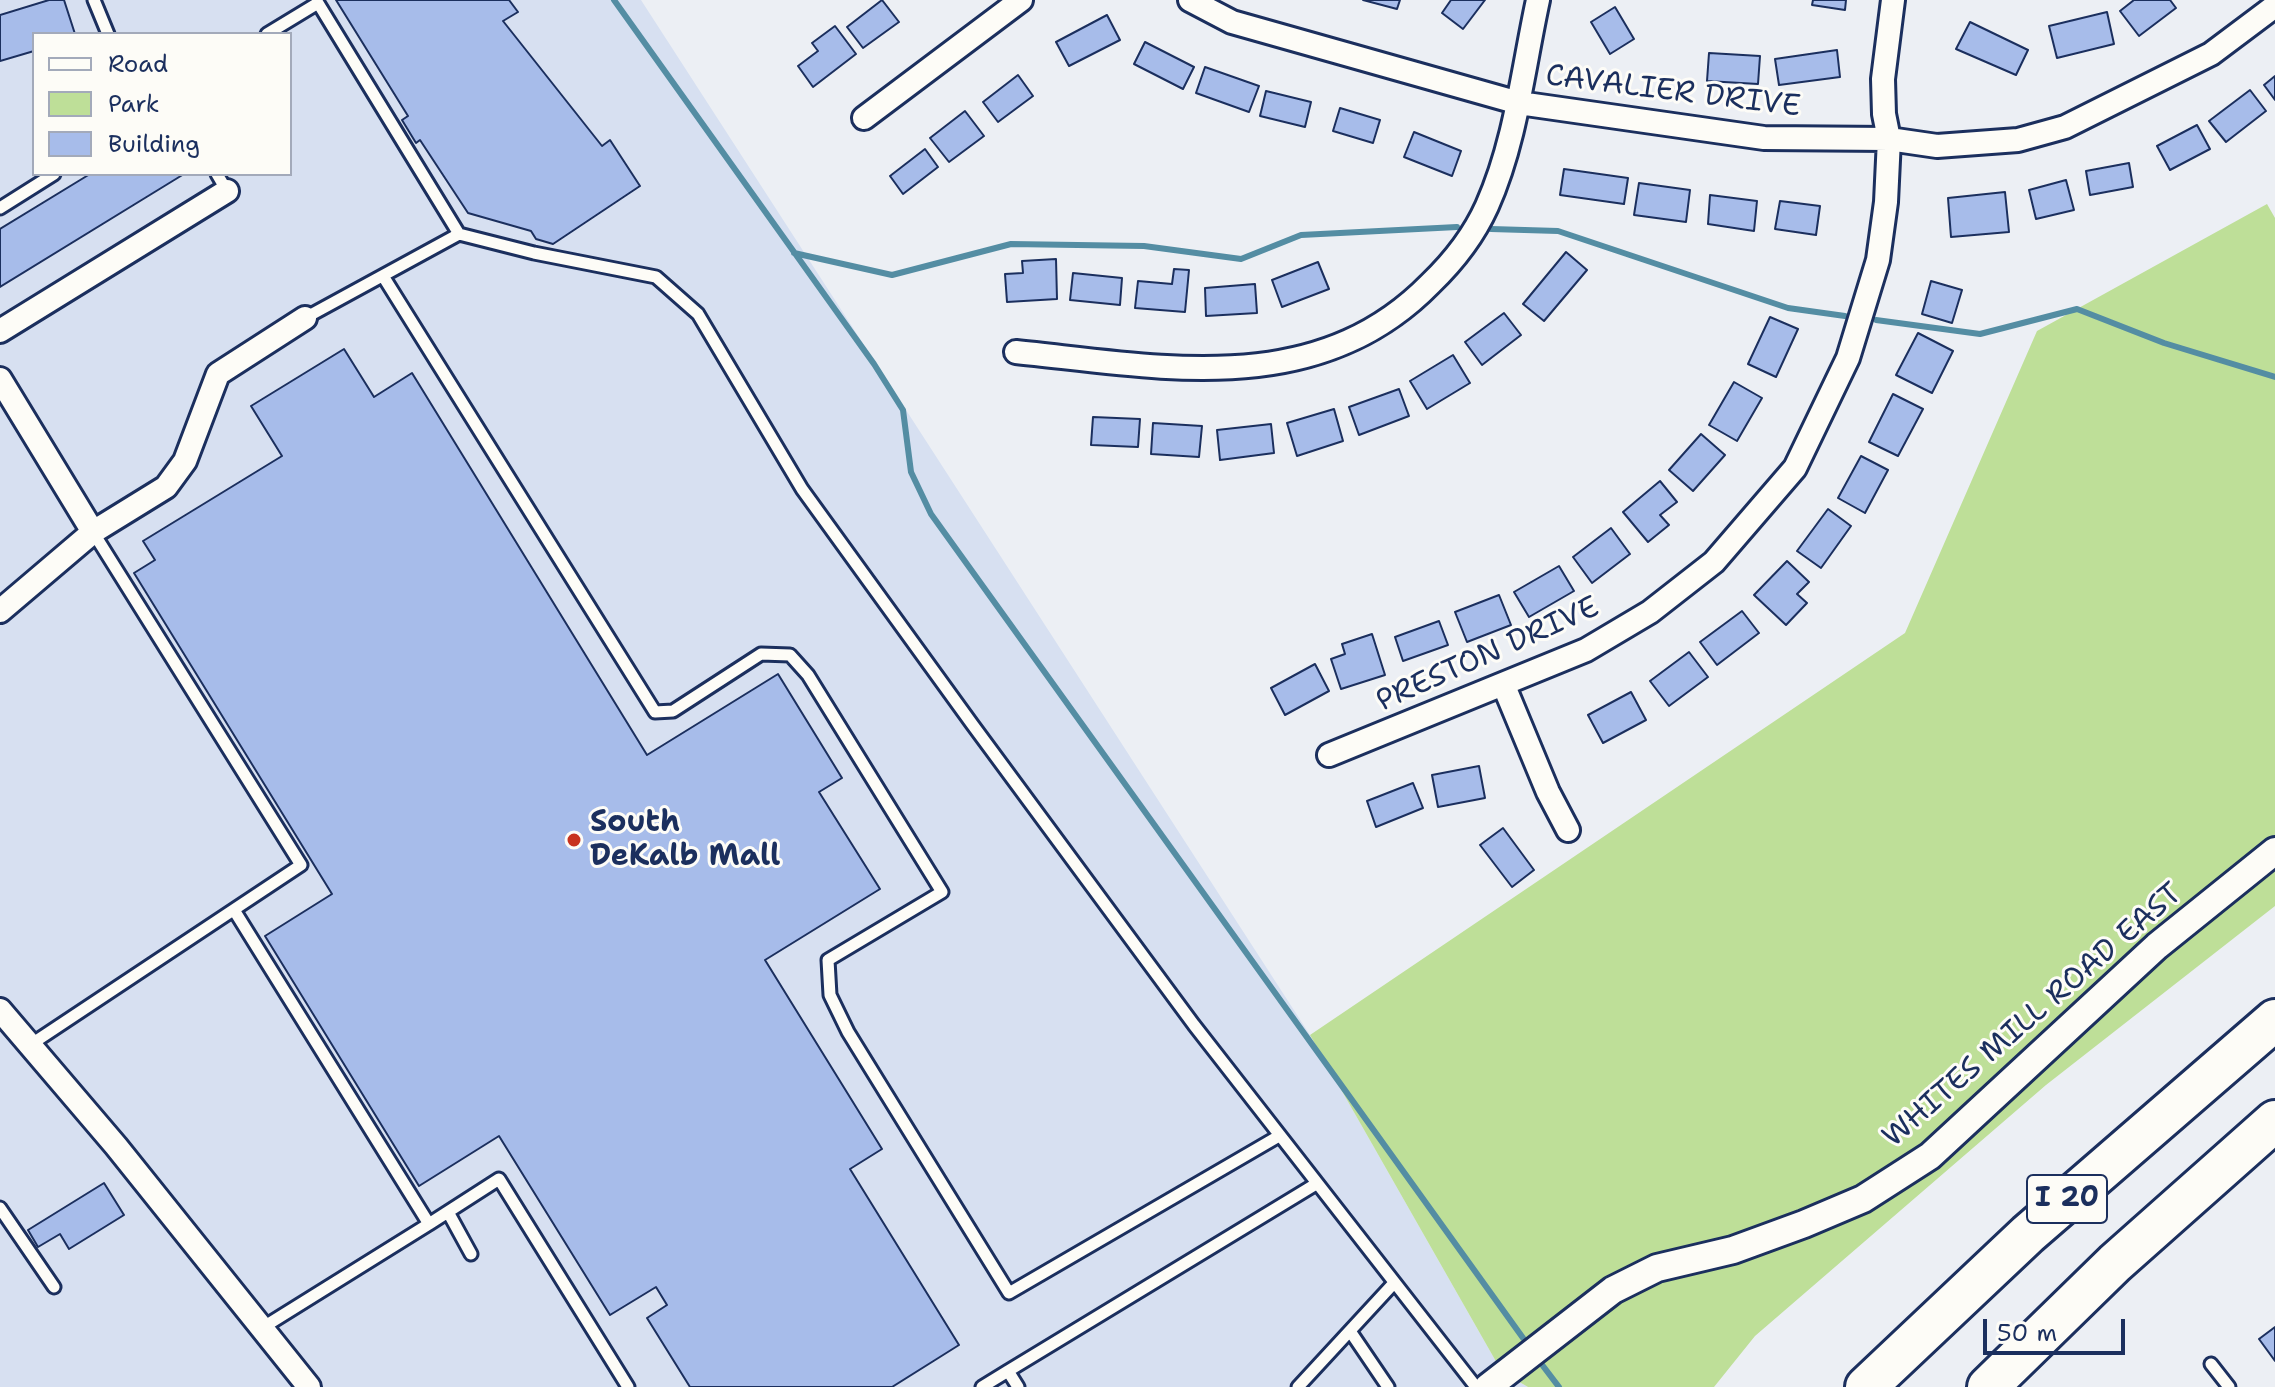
<!DOCTYPE html>
<html>
<head>
<meta charset="utf-8">
<style>
  body { margin:0 }
  #map { position:relative; width:2275px; height:1387px; overflow:hidden; background:#eceff4; font-family:"Shantell Sans",sans-serif }
  canvas { display:block }
  .legend { position:absolute; left:32px; top:32px; width:260px; height:144px; box-sizing:border-box; background:#fdfcf7; border:2px solid #a3aaba; margin:0; padding:10px 14px; list-style:none; font-size:24px; color:#1b2f5e }
  .legend li { display:flex; align-items:center; gap:16px; height:40px }
  .legend b { width:40px; border:2px solid #a3aaba }
  .scale { position:absolute; left:1983px; top:1319px; width:142px; height:36px; box-sizing:border-box; border:4px solid #1b2f5e; border-top:0; padding-left:10px; font-size:24px; line-height:28px; white-space:nowrap; color:#1b2f5e; -webkit-text-stroke:6px #fdfcf7; paint-order:stroke }
</style>
</head>
<body>
<div id="map">
<canvas width="2275" height="1387"></canvas>
<ul class="legend">
<li><b style="height:10px;background:#fdfcf7"></b>Road</li>
<li><b style="height:22px;background:#bedf98"></b>Park</li>
<li><b style="height:22px;background:#a7bcea"></b>Building</li>
</ul>
<div class="scale">50 m</div>
</div>
<script>
const ctx = document.querySelector('canvas').getContext('2d');
ctx.lineJoin = 'round';
function fill(path, color) { ctx.fillStyle = color; ctx.fill(path, 'evenodd'); }
function strokePath(path, color, width, dash) { ctx.strokeStyle = color; ctx.lineWidth = width; ctx.lineCap = dash ? 'butt' : 'round'; ctx.setLineDash(dash || []); ctx.stroke(path); }
function write(font, color, halo, rows, align = 'center') {
  ctx.font = font + ' "Shantell Sans",sans-serif'; ctx.lineWidth = 6; ctx.setLineDash([]); ctx.textBaseline = 'middle'; ctx.strokeStyle = halo; ctx.fillStyle = color; for (const [text, x, y, turn = 0] of rows) {
    ctx.save(); ctx.translate(x, y); ctx.rotate((+turn || 0) * Math.PI / 180); ctx.textAlign = isNaN(turn) ? turn : align; if (halo) ctx.strokeText(text, 0, 0); ctx.fillText(text, 0, 0); ctx.restore();
  }
}
const built = new Path2D(`
  M 0,0 L 641,0 L 1310,1035 L 1502,1372 L 1528,1387 L 0,1387 ZM 34,34 L 290,34 L 290,174 L 34,174 Z`);
const green = new Path2D(`
  M 2267,204 L 2275,218 L 2275,906 L 2046,1085 L 1755,1336 L 1714,1387 L 1528,1387 L 1502,1372 L 1310,1035 L 1905,633 L 2037,331 Z`);
const stream = new Path2D(`
  M 614,0 L 874,364 L 903,410 L 911,472 L 931,514 L 1523,1338
  M 1491,229 L 1558,231 L 1788,308 L 1845,316
  M 794,253 L 892,275 L 1011,244 L 1144,246 L 1241,259 L 1301,235 L 1457,227
  M 1876,320 L 1980,334 L 2077,309 L 2164,343 L 2275,377
  M 1543,1366 L 1559,1387`);
const building = new Path2D(`
  M 49,0 L 64,0 L 75,34 L 34,34 L 34,51 L 0,61 L 0,15 Z
  M 336,0 L 509,0 L 518,12 L 503,21 L 602,146 L 610,140 L 640,186 L 553,244 L 536,239 L 531,231 L 468,213 L 420,140 L 416,143 L 402,120 L 408,116 Z
  M 882,0 L 899,22 L 863,48 L 847,27 Z
  M 1363,0 L 1400,0 L 1397,9 Z
  M 1451,0 L 1485,0 L 1463,29 L 1442,13 Z
  M 1813,0 L 1846,0 L 1845,10 L 1812,5 Z
  M 2134,0 L 2170,0 L 2176,8 L 2139,36 L 2120,11 Z
  M 1615,7 L 1634,39 L 1610,54 L 1591,22 Z
  M 2107,12 L 2114,44 L 2057,58 L 2049,26 Z
  M 1107,15 L 1120,40 L 1069,66 L 1056,42 Z
  M 1970,22 L 2028,50 L 2016,75 L 1956,49 Z
  M 835,26 L 856,54 L 813,87 L 798,66 L 818,51 L 812,43 Z
  M 1145,42 L 1194,67 L 1183,89 L 1134,64 Z
  M 1837,50 L 1840,77 L 1779,85 L 1775,59 Z
  M 1709,53 L 1760,56 L 1758,84 L 1707,81 Z
  M 1205,67 L 1259,86 L 1249,112 L 1196,93 Z
  M 1018,75 L 1033,96 L 998,122 L 983,102 Z
  M 2275,76 L 2275,100 L 2264,85 Z
  M 2250,90 L 2266,111 L 2226,142 L 2209,121 Z
  M 1266,91 L 1311,102 L 1305,127 L 1260,116 Z
  M 1340,108 L 1380,120 L 1373,143 L 1333,131 Z
  M 965,111 L 984,136 L 949,162 L 930,138 Z
  M 2197,125 L 2210,149 L 2170,170 L 2157,146 Z
  M 1414,132 L 1461,151 L 1452,176 L 1404,157 Z
  M 925,149 L 938,167 L 903,194 L 890,176 Z
  M 2129,163 L 2133,187 L 2090,195 L 2086,171 Z
  M 1564,169 L 1628,178 L 1624,204 L 1560,195 Z
  M 90,174 L 184,174 L 0,287 L 0,229 Z
  M 2066,180 L 2074,210 L 2036,219 L 2029,190 Z
  M 1639,183 L 1690,190 L 1686,222 L 1634,215 Z
  M 2005,192 L 2009,232 L 1951,237 L 1948,198 Z
  M 1710,195 L 1757,201 L 1754,231 L 1708,224 Z
  M 1780,201 L 1820,206 L 1816,235 L 1775,229 Z
  M 1566,252 L 1587,270 L 1544,321 L 1523,304 Z
  M 1056,259 L 1057,299 L 1007,302 L 1005,274 L 1023,273 L 1022,261 Z
  M 1318,262 L 1329,289 L 1282,307 L 1272,280 Z
  M 1174,269 L 1189,270 L 1185,312 L 1135,308 L 1138,281 L 1172,284 Z
  M 1073,273 L 1122,278 L 1120,305 L 1070,300 Z
  M 1931,281 L 1962,290 L 1952,323 L 1922,314 Z
  M 1255,284 L 1257,313 L 1206,316 L 1205,288 Z
  M 1504,313 L 1521,335 L 1482,365 L 1465,342 Z
  M 1770,317 L 1798,329 L 1776,377 L 1748,364 Z
  M 1918,333 L 1953,351 L 1932,393 L 1896,375 Z
  M 344,349 L 374,397 L 412,373 L 647,755 L 778,674 L 842,778 L 819,792 L 880,889 L 765,960 L 882,1149 L 850,1169 L 959,1345 L 892,1387 L 690,1387 L 647,1318 L 667,1305 L 656,1287 L 610,1315 L 499,1136 L 419,1186 L 265,936 L 332,894 L 134,573 L 155,560 L 143,541 L 282,456 L 251,406 Z
  M 1453,355 L 1470,383 L 1427,409 L 1410,381 Z
  M 1734,382 L 1762,398 L 1737,441 L 1709,425 Z
  M 1399,389 L 1409,416 L 1359,435 L 1349,407 Z
  M 1893,394 L 1923,409 L 1898,456 L 1869,442 Z
  M 1334,409 L 1343,441 L 1297,456 L 1287,423 Z
  M 1093,417 L 1140,419 L 1138,447 L 1091,445 Z
  M 1153,423 L 1202,426 L 1199,457 L 1151,454 Z
  M 1271,424 L 1274,453 L 1220,460 L 1217,430 Z
  M 1701,434 L 1725,455 L 1693,491 L 1669,470 Z
  M 1861,456 L 1888,470 L 1865,513 L 1838,498 Z
  M 1660,481 L 1677,502 L 1660,515 L 1669,525 L 1648,542 L 1623,512 Z
  M 1828,509 L 1851,526 L 1821,568 L 1797,551 Z
  M 1611,528 L 1630,554 L 1592,583 L 1573,557 Z
  M 1787,561 L 1809,582 L 1797,594 L 1807,603 L 1786,625 L 1754,595 Z
  M 1559,566 L 1574,591 L 1529,617 L 1514,592 Z
  M 1499,595 L 1511,625 L 1467,642 L 1455,612 Z
  M 1742,611 L 1759,633 L 1717,665 L 1700,642 Z
  M 1439,621 L 1448,645 L 1403,661 L 1395,637 Z
  M 1372,634 L 1385,675 L 1341,689 L 1331,659 L 1345,654 L 1342,644 Z
  M 1689,652 L 1708,677 L 1669,706 L 1650,681 Z
  M 1315,664 L 1329,691 L 1285,715 L 1271,688 Z
  M 1631,692 L 1646,720 L 1603,743 L 1588,715 Z
  M 1479,766 L 1485,798 L 1438,807 L 1432,775 Z
  M 1413,783 L 1423,808 L 1376,827 L 1367,801 Z
  M 1503,828 L 1534,870 L 1512,887 L 1480,845 Z
  M 104,1183 L 124,1215 L 69,1249 L 60,1234 L 38,1247 L 28,1230 Z
  M 2275,1327 L 2275,1361 L 2259,1339 Z`);
const service = new Path2D(`
  M 94,0 L 108,34
  M 267,34 L 318,3 L 459,234
  M 217,174 L 227,191
  M 0,208 L 54,174
  M 383,276 L 655,712 L 673,711 L 761,654 L 790,655 L 808,675 L 942,892 L 828,960 L 830,995 L 848,1032 L 1009,1293 L 1279,1136
  M 305,318 L 459,234 L 534,253 L 656,277 L 698,314 L 802,489 L 972,724 L 1194,1025 L 1476,1387
  M 234,910 L 429,1224 L 262,1328
  M 30,1045 L 301,865 L 93,532
  M 0,1208 L 54,1287
  M 448,1212 L 471,1254
  M 429,1224 L 499,1179 L 628,1387
  M 1350,1331 L 1388,1387
  M 2211,1364 L 2229,1387
  M 1008,1371 L 1316,1184
  M 982,1387 L 1008,1371 L 1018,1387
  M 1298,1387 L 1394,1283`);
const minor = new Path2D(`
  M 1190,0 L 1232,22 L 1519,103 L 1764,138 L 1889,139 L 1937,146 L 2018,140 L 2065,127 L 2211,54 L 2275,6
  M 864,118 L 1021,0
  M 0,331 L 227,191
  M 1016,352 C 1162,367 1316,400 1430,284 C 1454,261 1473,237 1487,206 C 1516,141 1523,69 1538,0
  M 0,379 L 93,532
  M 0,611 L 93,532 L 166,487 L 185,461 L 218,374 L 305,318
  M 1504,686 L 1548,792 L 1568,830
  M 1329,755 L 1586,650 L 1650,612 L 1714,562 L 1795,468 L 1848,358 L 1878,260 L 1886,202 L 1889,139 L 1884,114 L 1883,79 L 1893,0
  M 0,1010 L 116,1146 L 309,1387`);
const tertiary = new Path2D(`
  M 1488,1387 L 1613,1290 L 1657,1268 L 1733,1250 L 1804,1224 L 1863,1199 L 1930,1156 L 2157,946 L 2275,851`);
const motorway = new Path2D(`
  M 1866,1387 L 2028,1234 L 2275,1020
  M 1988,1387 L 2115,1263 L 2275,1121`);
const markers = [
  [574,840,8,"#c8321e"]
];
const shields = [
  [2067,1199,80]
];
const shieldNames = [
  ["I 20",2067,1199]
];
const streetNames = [
  ["CAVALIER DRIVE",1673,92,7],
  ["PRESTON DRIVE",1488,655,-24],
  ["WHITES MILL ROAD EAST",2033,1016,-41]
];
const poiNames = [
  ["South",590,823],
  ["DeKalb Mall",590,857]
];
fill(built, '#d7e0f1');
fill(green, '#bedf98');
strokePath(stream, '#548da3', 6);
fill(building, '#a7bcea');
strokePath(building, '#1b2f5e', 2);
strokePath(service, '#1b2f5e', 17);
strokePath(minor, '#1b2f5e', 28);
strokePath(tertiary, '#1b2f5e', 32);
strokePath(motorway, '#1b2f5e', 46);
strokePath(service, '#fdfcf7', 11);
strokePath(minor, '#fdfcf7', 22);
strokePath(tertiary, '#fdfcf7', 26);
strokePath(motorway, '#fdfcf7', 40);
for (const [x, y, r, color] of markers) { const dot = new Path2D(); dot.arc(x, y, r, 0, 2 * Math.PI); ctx.fillStyle = color; ctx.fill(dot); strokePath(dot, '#fdfcf7', 3); }
for (const [x, y, w] of shields) { const box = new Path2D(); box.roundRect(x - w / 2, y - 24, w, 48, 6); ctx.fillStyle = '#fdfcf7'; ctx.fill(box); strokePath(box, '#1b2f5e', 2); }
write('bold 28px', '#1b2f5e', null, shieldNames);
write('30px', '#1b2f5e', '#fdfcf7', streetNames);
write('bold 30px', '#1b2f5e', '#fdfcf7', poiNames, 'left');
</script>
</body>
</html>
